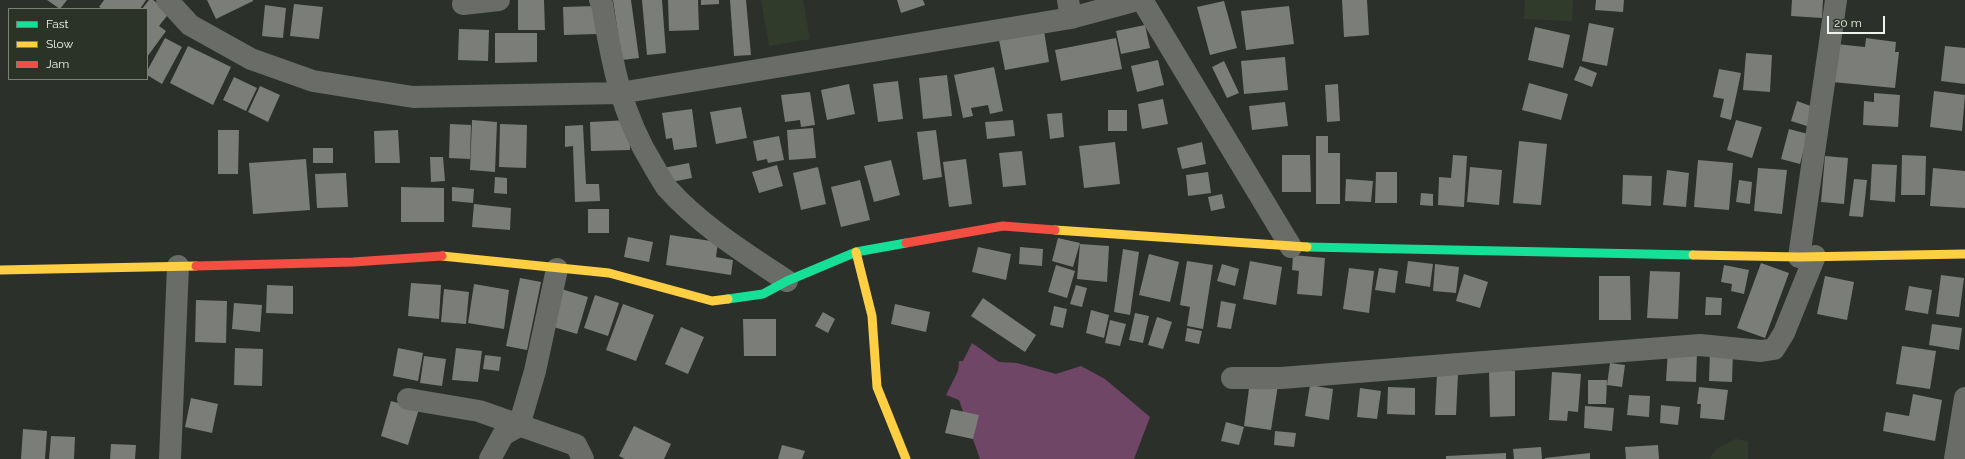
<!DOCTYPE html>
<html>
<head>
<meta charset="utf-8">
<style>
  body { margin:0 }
  #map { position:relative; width:1965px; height:459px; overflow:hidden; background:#2c302a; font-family:Raleway,sans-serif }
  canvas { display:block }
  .legend { position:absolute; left:8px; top:8px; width:140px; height:72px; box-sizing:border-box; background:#2b3327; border:1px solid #798076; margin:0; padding:5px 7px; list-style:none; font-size:12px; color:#eef3ec }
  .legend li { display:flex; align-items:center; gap:8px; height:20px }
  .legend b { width:20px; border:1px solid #798076 }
  .scale { position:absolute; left:1827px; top:16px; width:58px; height:18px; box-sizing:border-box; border:2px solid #eef3ec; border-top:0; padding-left:5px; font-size:12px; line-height:14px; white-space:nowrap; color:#eef3ec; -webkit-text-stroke:3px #2b3327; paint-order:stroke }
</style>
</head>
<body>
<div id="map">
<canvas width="1965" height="459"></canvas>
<ul class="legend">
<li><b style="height:5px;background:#16e098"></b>Fast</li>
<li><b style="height:5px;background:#ffcf43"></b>Slow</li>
<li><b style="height:5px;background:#f24e42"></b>Jam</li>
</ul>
<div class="scale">20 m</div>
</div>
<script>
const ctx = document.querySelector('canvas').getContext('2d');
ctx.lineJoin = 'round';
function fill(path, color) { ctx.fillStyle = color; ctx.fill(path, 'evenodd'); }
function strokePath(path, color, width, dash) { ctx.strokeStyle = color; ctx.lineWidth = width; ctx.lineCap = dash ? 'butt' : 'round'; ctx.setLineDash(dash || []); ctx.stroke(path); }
const built = new Path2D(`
  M 761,0 L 803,0 L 810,39 L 769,46 Z
  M 1525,0 L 1573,0 L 1572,21 L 1524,19 Z
  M 1735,439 L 1748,441 L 1748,459 L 1709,459 L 1716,449 Z`);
const forest = new Path2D(`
  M 972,343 L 999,362 L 1017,363 L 1056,374 L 1081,366 L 1105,379 L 1150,417 L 1134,459 L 980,459 L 959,400 L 946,395 L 958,371 L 959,361 L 963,361 Z`);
const building = new Path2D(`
  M 47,0 L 67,0 L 60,9 Z
  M 104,0 L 146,0 L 140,9 L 103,9 L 99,7 Z
  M 149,0 L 153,0 L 170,12 L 159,26 L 166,31 L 147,57 L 147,9 L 142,9 Z
  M 207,0 L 253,0 L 253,1 L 216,19 Z
  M 518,0 L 544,0 L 545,30 L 518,30 Z
  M 613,0 L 631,0 L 639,58 L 622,60 Z
  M 642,0 L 662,0 L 666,53 L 647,55 Z
  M 668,0 L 698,0 L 699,30 L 669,31 Z
  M 701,0 L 719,0 L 719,4 L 701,5 Z
  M 730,0 L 746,0 L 751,55 L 734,56 Z
  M 897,0 L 923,0 L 925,5 L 901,13 Z
  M 1342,0 L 1367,0 L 1369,35 L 1344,37 Z
  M 1596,0 L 1624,0 L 1623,12 L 1595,10 Z
  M 1792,0 L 1823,0 L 1822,18 L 1791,16 Z
  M 1224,1 L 1237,48 L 1210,55 L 1197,7 Z
  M 294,4 L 323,7 L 319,39 L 290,36 Z
  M 265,5 L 286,8 L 283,38 L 262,36 Z
  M 596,6 L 597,34 L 564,35 L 563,7 Z
  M 1289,6 L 1294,44 L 1246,50 L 1241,11 Z
  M 1589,23 L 1614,28 L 1607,66 L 1582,61 Z
  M 1145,25 L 1150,48 L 1121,54 L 1116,31 Z
  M 1535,27 L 1570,35 L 1563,68 L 1528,60 Z
  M 459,29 L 489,30 L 488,61 L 458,60 Z
  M 1044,31 L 1049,62 L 1005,70 L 999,40 Z
  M 495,33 L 537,33 L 537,62 L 495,63 Z
  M 165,38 L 182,47 L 162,84 L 147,75 L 147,71 Z
  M 1116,38 L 1122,69 L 1061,81 L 1055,50 Z
  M 1866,38 L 1896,42 L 1895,52 L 1899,52 L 1895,88 L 1832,82 L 1836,44 L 1865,47 Z
  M 188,46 L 231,67 L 213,105 L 170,83 Z
  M 1945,46 L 1965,48 L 1965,84 L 1941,81 Z
  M 1746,53 L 1772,55 L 1770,92 L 1743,90 Z
  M 1285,57 L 1288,90 L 1244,94 L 1241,61 Z
  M 1158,60 L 1164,85 L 1137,92 L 1131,66 Z
  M 1224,61 L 1239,93 L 1227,98 L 1212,67 Z
  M 1580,66 L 1597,73 L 1592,87 L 1574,80 Z
  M 994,67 L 1003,111 L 990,114 L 988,105 L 971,108 L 973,116 L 963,118 L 954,75 Z
  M 1719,69 L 1741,73 L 1731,120 L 1720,117 L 1724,99 L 1713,97 Z
  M 947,75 L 952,116 L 923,119 L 919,78 Z
  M 234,77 L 257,88 L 246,111 L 223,100 Z
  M 898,81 L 903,119 L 878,122 L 873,84 Z
  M 1529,83 L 1568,94 L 1561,120 L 1522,110 Z
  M 849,84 L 855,114 L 827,120 L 821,90 Z
  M 1338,84 L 1340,121 L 1327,122 L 1325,85 Z
  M 260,86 L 280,95 L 268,122 L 248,112 Z
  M 1934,91 L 1965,95 L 1962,131 L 1930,127 Z
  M 810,92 L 815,125 L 801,127 L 800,120 L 785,122 L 781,95 Z
  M 1874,93 L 1900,95 L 1898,127 L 1863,125 L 1864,101 L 1874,102 Z
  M 1163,99 L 1168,124 L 1142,129 L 1138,104 Z
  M 1797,101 L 1816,108 L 1810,127 L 1791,121 Z
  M 1285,102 L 1288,126 L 1252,130 L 1249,106 Z
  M 741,107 L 747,138 L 716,144 L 710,112 Z
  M 692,109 L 697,147 L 674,150 L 672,138 L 666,139 L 662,113 Z
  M 1108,110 L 1127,110 L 1127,131 L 1108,131 Z
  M 1062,113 L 1064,137 L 1050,139 L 1047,114 Z
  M 472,120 L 497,122 L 495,172 L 470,170 Z
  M 629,120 L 630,150 L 591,151 L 590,122 Z
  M 1013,120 L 1015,136 L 987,139 L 985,122 Z
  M 1736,120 L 1762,127 L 1752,158 L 1727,150 Z
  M 450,124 L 471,125 L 470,159 L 449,158 Z
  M 500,124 L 527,125 L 526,168 L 499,167 Z
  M 583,125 L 586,184 L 599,184 L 600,201 L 575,202 L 573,146 L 565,147 L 565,126 Z
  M 813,128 L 816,158 L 789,160 L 787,130 Z
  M 1789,129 L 1808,134 L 1800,164 L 1781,159 Z
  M 218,130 L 239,130 L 238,174 L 218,174 Z
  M 398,130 L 400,163 L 375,163 L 374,131 Z
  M 936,130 L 942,177 L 923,180 L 917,132 Z
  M 779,136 L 784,160 L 768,163 L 767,159 L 757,161 L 753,141 Z
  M 1316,136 L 1328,136 L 1328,153 L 1340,153 L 1340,204 L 1316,204 Z
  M 1519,141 L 1547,144 L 1541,205 L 1513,203 Z
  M 1115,142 L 1120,184 L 1084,188 L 1079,146 Z
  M 1202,142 L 1206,164 L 1182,169 L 1177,148 Z
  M 313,148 L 333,148 L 333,163 L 313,163 Z
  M 1022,151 L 1026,185 L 1003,187 L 999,153 Z
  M 1282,155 L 1310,155 L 1311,192 L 1282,192 Z
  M 1453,155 L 1467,156 L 1464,207 L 1438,205 L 1439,177 L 1451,178 Z
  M 1902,155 L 1926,156 L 1925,195 L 1901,195 Z
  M 1825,156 L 1848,158 L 1844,204 L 1821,202 Z
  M 430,157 L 443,157 L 445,181 L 431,182 Z
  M 306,159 L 310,210 L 253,214 L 249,163 Z
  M 966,159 L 972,204 L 949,207 L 943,162 Z
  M 891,160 L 900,195 L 874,202 L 864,166 Z
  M 1698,160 L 1733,163 L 1729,210 L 1694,207 Z
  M 689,163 L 692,178 L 666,183 L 663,168 Z
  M 1872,164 L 1897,165 L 1895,202 L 1870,200 Z
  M 777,165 L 783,186 L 759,193 L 752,172 Z
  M 818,167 L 826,204 L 801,210 L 793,173 Z
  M 1470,167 L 1502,170 L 1499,205 L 1467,202 Z
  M 1758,168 L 1787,170 L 1782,214 L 1754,211 Z
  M 1933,168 L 1965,171 L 1965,208 L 1930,206 Z
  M 1667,170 L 1689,173 L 1686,207 L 1663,205 Z
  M 1208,172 L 1211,193 L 1188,196 L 1186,175 Z
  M 1376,172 L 1397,172 L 1397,203 L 1375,203 Z
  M 346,173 L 348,207 L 317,208 L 315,174 Z
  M 1623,175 L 1652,176 L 1651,206 L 1622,204 Z
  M 495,177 L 507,178 L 507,194 L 494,193 Z
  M 1346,179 L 1373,181 L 1371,202 L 1345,201 Z
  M 1854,179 L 1867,180 L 1863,217 L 1849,216 Z
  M 860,180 L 870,220 L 841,227 L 831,187 Z
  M 1739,180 L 1752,182 L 1750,204 L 1736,202 Z
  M 401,187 L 444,188 L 444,222 L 401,222 Z
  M 452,187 L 474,189 L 473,203 L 452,201 Z
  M 1421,193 L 1433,194 L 1433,206 L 1420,205 Z
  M 1222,194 L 1225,208 L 1211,211 L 1208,197 Z
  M 474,204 L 511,208 L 510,230 L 472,227 Z
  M 588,209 L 609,209 L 609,233 L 588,233 Z
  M 670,235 L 718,242 L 716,257 L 733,260 L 731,275 L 666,265 Z
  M 628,237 L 653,242 L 649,262 L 624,257 Z
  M 1058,238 L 1080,243 L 1073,267 L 1052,261 Z
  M 1080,244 L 1109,246 L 1107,282 L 1077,279 Z
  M 978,247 L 1011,254 L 1006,280 L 972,272 Z
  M 1020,247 L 1043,249 L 1042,266 L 1019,264 Z
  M 1123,249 L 1139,252 L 1130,315 L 1114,312 Z
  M 1149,254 L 1179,262 L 1170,302 L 1139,295 Z
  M 1293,255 L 1325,258 L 1322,296 L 1297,294 L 1299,271 L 1292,270 Z
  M 1187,261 L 1213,265 L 1203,329 L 1187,326 L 1190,307 L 1180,305 Z
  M 1250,261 L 1282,267 L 1276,305 L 1243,299 Z
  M 1408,261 L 1433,264 L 1430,287 L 1405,283 Z
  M 1761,263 L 1789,273 L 1765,338 L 1737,328 Z
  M 1222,264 L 1239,269 L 1235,286 L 1217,281 Z
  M 1435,264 L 1459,267 L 1456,293 L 1433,291 Z
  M 1056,265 L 1075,271 L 1067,298 L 1048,292 Z
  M 1724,265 L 1749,270 L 1744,294 L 1731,291 L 1732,284 L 1721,282 Z
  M 1349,268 L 1374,271 L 1369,313 L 1343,309 Z
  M 1379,268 L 1398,271 L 1395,293 L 1375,290 Z
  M 1650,271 L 1680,272 L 1678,319 L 1647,318 Z
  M 1464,274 L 1488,282 L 1480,308 L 1456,301 Z
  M 1941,275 L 1964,278 L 1959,317 L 1936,314 Z
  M 1599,276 L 1630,276 L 1631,320 L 1599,320 Z
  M 1825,276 L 1854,282 L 1847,320 L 1817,314 Z
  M 520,278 L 541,282 L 527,350 L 506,346 Z
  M 411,283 L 441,285 L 439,319 L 408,316 Z
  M 474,284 L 509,290 L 504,329 L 468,323 Z
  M 267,285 L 293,286 L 293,314 L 266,313 Z
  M 1076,285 L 1087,288 L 1082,307 L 1070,304 Z
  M 1909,286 L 1932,290 L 1928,314 L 1905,310 Z
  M 558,288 L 588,297 L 577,334 L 547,325 Z
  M 444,289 L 469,292 L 466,324 L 441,322 Z
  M 595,295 L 619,303 L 608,336 L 584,328 Z
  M 1706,297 L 1722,298 L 1721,315 L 1705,315 Z
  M 983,298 L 1036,335 L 1025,352 L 971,316 Z
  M 196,300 L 227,301 L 226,343 L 195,342 Z
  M 1221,301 L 1236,304 L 1231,329 L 1217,327 Z
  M 234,303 L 262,305 L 260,332 L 232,329 Z
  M 623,304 L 654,315 L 636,361 L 606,350 Z
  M 895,304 L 930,312 L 926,332 L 891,324 Z
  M 1054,306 L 1067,309 L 1063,328 L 1050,325 Z
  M 1091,310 L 1109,315 L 1104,338 L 1086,333 Z
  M 823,312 L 835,319 L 828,333 L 815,326 Z
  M 1135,313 L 1149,316 L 1143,343 L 1129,340 Z
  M 1157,317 L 1172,322 L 1163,349 L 1148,345 Z
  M 743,319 L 776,319 L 776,356 L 744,356 Z
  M 1110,320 L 1126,324 L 1120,346 L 1105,343 Z
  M 1932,324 L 1962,328 L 1959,350 L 1929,345 Z
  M 681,327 L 704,337 L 688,374 L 665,364 Z
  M 1187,328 L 1202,331 L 1199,344 L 1185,341 Z
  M 1902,346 L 1936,351 L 1930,389 L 1896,384 Z
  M 235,348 L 263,349 L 262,386 L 234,385 Z
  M 398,348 L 423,353 L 418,381 L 393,376 Z
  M 456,348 L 482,351 L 478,382 L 452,380 Z
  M 1668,350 L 1697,351 L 1696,382 L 1666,381 Z
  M 1710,350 L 1733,351 L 1732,382 L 1709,381 Z
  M 485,355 L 501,357 L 499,371 L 483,369 Z
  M 424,356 L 446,359 L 442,386 L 420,383 Z
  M 1610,363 L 1625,365 L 1622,387 L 1607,385 Z
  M 1489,371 L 1515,371 L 1515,416 L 1490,417 Z
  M 1552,372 L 1581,374 L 1578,412 L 1568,411 L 1567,421 L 1549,420 Z
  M 1437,373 L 1458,374 L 1456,415 L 1435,415 Z
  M 1588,380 L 1607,380 L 1606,404 L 1588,404 Z
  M 1250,381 L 1278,385 L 1271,430 L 1244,426 Z
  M 1310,385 L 1333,389 L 1329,420 L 1305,416 Z
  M 1388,387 L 1415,388 L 1415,415 L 1387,414 Z
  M 1699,387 L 1728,390 L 1724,420 L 1700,418 L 1701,404 L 1697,404 Z
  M 1360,388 L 1381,391 L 1377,419 L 1357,417 Z
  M 1913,394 L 1942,400 L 1935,441 L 1883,431 L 1886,412 L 1909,416 Z
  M 1629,395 L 1650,396 L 1649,417 L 1627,415 Z
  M 191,398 L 218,404 L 212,433 L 185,427 Z
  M 391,401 L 419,409 L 408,445 L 381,436 Z
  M 1661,405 L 1680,407 L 1678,425 L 1660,423 Z
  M 1585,406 L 1614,408 L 1612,431 L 1584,428 Z
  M 951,409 L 979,415 L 973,439 L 945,433 Z
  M 1226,422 L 1244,427 L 1239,445 L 1221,441 Z
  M 634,426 L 671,444 L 664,459 L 625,459 L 619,456 Z
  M 23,429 L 47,431 L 45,459 L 21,459 Z
  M 1275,431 L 1296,433 L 1294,447 L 1274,445 Z
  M 51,436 L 75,437 L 74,459 L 49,459 Z
  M 111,444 L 136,445 L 135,459 L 110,459 Z
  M 782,445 L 805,451 L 802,459 L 778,459 Z
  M 1658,445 L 1659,459 L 1626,459 L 1625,447 Z
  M 1541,447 L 1542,459 L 1514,459 L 1513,449 Z
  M 1506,453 L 1506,459 L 1446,459 L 1446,456 Z
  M 1590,453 L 1590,459 L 1545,459 L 1545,458 Z`);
const street = new Path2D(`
  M 167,0 L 190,25 L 251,59 L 313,81 L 413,97 L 620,93 L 1071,18 L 1138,0
  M 600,0 L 602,4 C 612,62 621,114 653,165 C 657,172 662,181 667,188 C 701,226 745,253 787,281
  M 1068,0 L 1071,18
  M 1142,0 L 1291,247
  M 463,4 L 499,0
  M 1799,257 L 1836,0
  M 1232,378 L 1281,378 L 1700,345 L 1761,351 L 1774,349 L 1784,333 L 1815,256
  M 408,399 L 479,411 L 576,445 L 583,459
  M 170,459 L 178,266
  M 490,459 L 503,435 L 519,426 L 535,371 L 557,269
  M 1955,459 L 1965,398`);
const fast = new Path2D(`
  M 1307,247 L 1693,255
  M 728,299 L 763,294 L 787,281 L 856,252 L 906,243`);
const slow = new Path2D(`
  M 1055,230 L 1307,247
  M 856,252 L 872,316 L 877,387 L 906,459
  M 1693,255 L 1799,257 L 1965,254
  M 442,256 L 609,273 L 712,301 L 728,299
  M 0,270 L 196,266`);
const jam = new Path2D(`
  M 906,243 L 1003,226 L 1055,230
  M 196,266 L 353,262 L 442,256`);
fill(built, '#313b2c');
fill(forest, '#6f4665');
fill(building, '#7a7d78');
strokePath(street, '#696c67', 22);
strokePath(fast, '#16e098', 9);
strokePath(slow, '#ffcf43', 9);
strokePath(jam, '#f24e42', 9);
</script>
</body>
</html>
